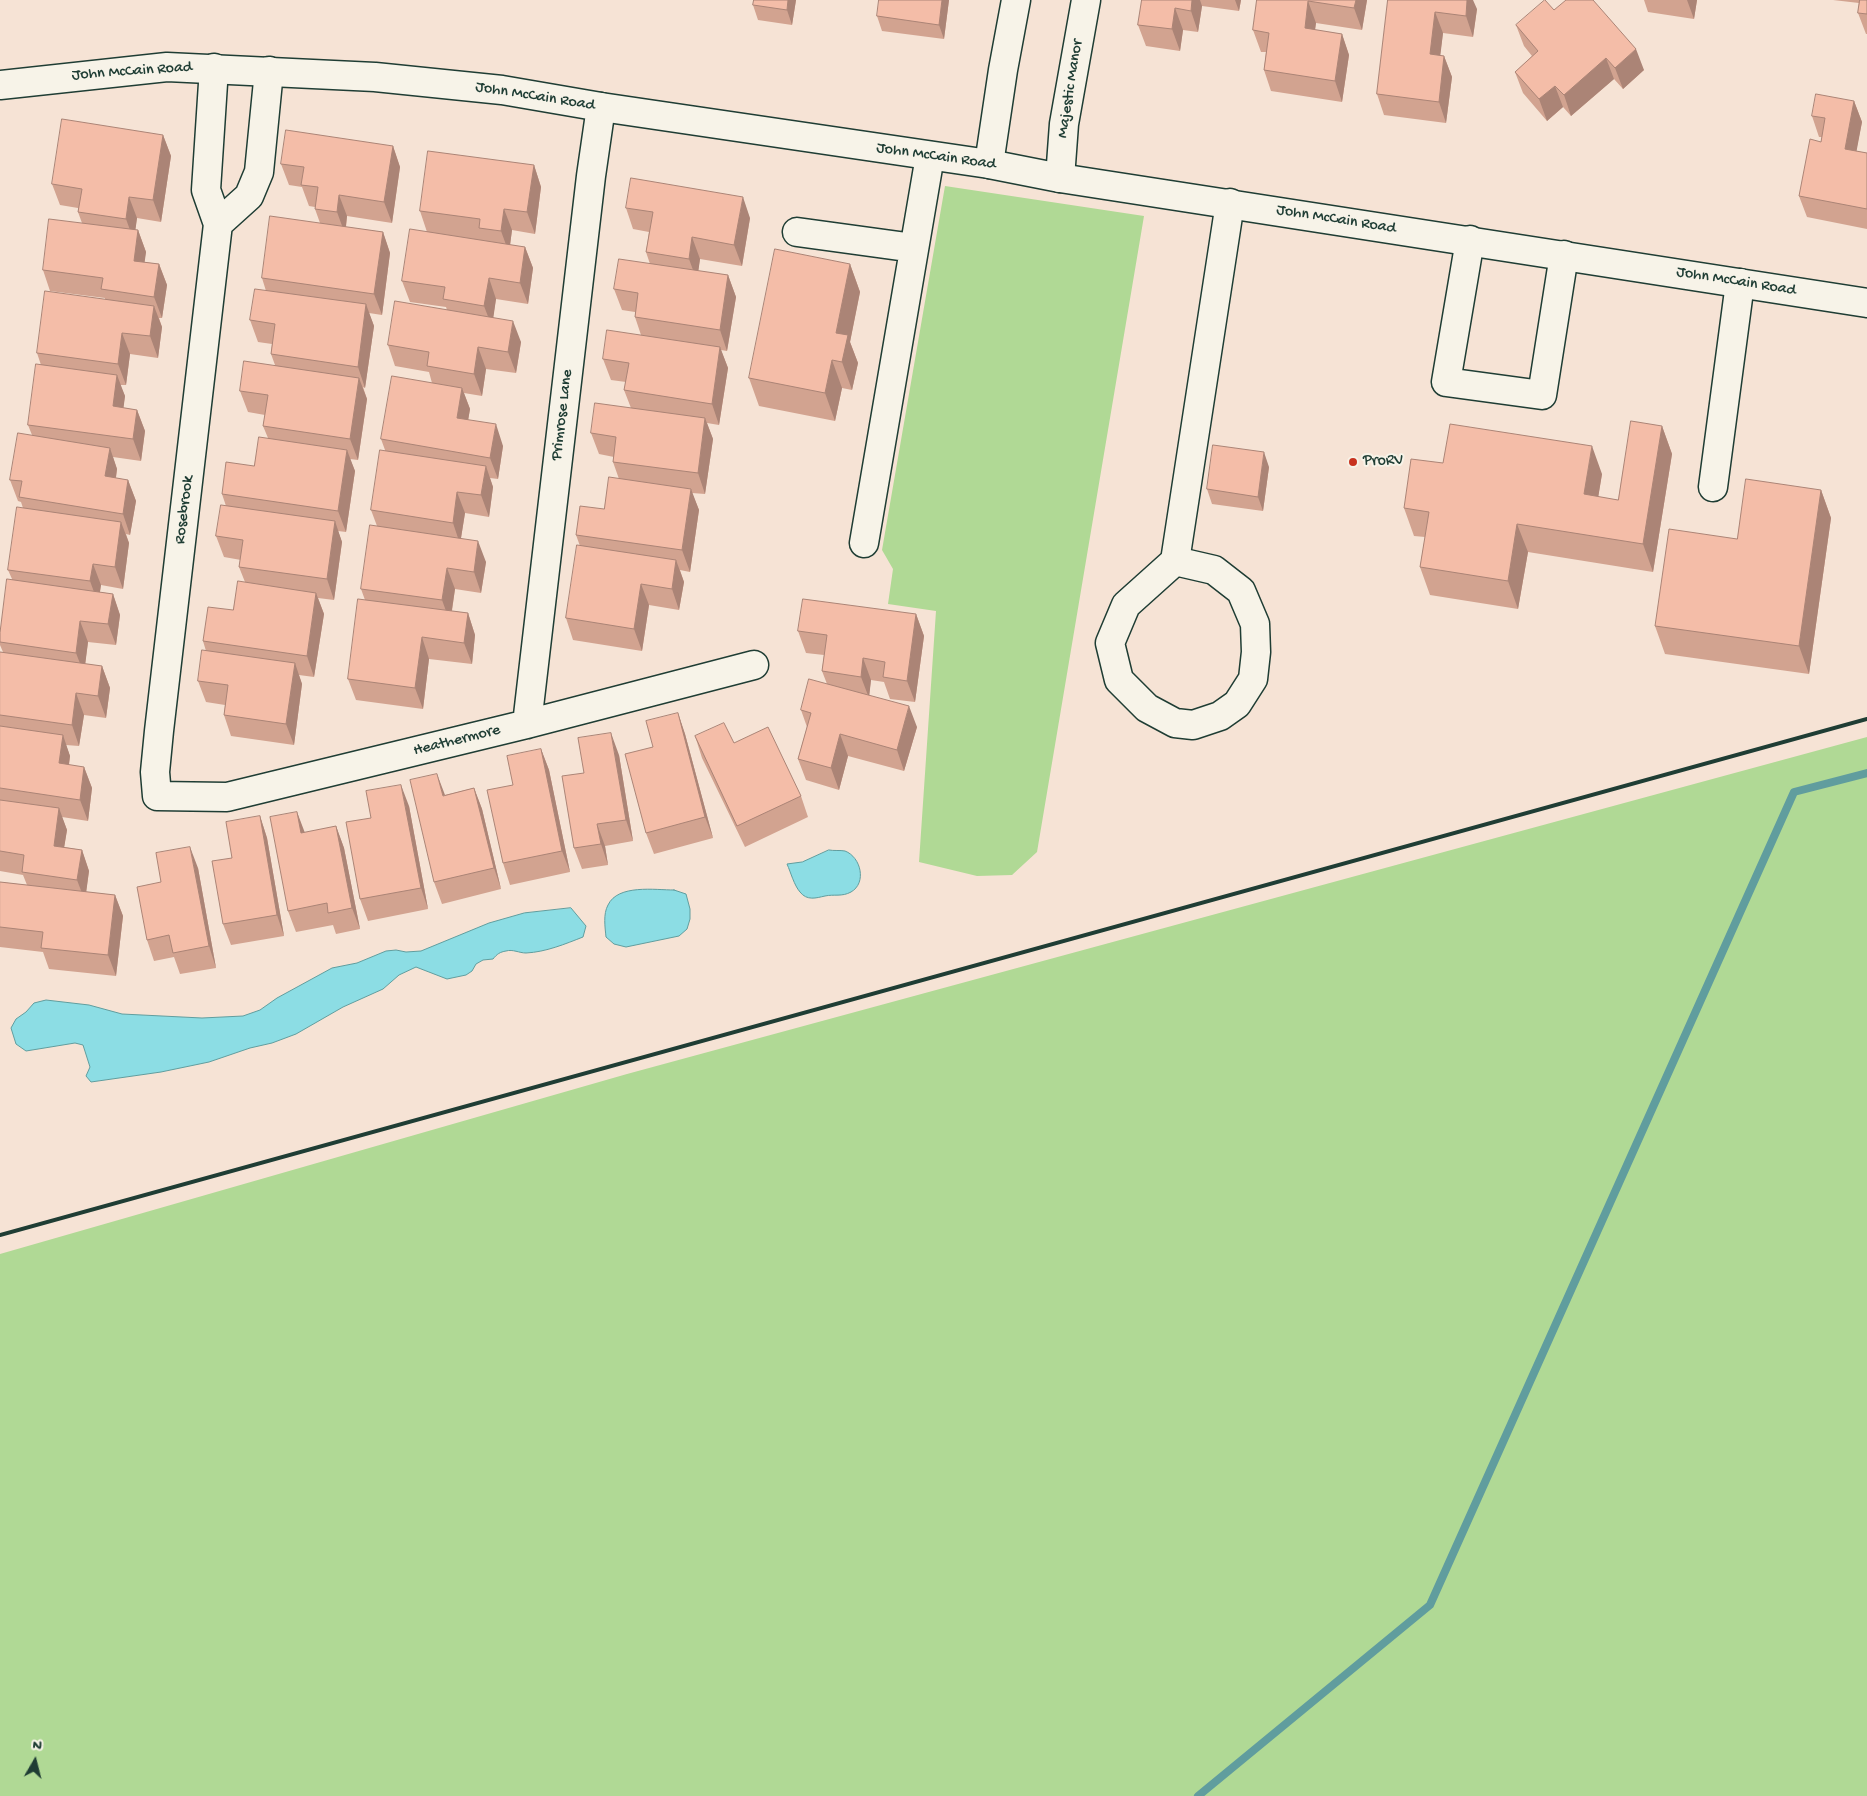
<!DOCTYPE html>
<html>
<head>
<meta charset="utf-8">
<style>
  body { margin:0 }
  #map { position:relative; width:1867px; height:1796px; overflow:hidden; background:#f6e3d5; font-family:"Gochi Hand",sans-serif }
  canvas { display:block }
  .north { position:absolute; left:10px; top:1736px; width:50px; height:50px; -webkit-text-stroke:4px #f7f3e8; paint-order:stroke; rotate:8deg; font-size:14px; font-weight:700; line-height:20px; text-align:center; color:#1f3d34 }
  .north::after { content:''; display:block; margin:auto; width:18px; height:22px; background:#1f3d34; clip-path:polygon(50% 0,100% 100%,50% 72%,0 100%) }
</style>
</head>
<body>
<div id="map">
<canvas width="1867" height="1796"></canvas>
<div class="north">N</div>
</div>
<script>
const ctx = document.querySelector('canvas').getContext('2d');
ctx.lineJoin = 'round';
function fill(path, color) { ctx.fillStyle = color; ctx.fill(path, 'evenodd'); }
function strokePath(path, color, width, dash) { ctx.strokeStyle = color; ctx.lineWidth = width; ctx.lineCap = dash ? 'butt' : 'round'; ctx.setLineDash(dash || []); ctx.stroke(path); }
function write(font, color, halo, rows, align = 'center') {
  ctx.font = font + ' "Gochi Hand",sans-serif'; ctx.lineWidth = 4; ctx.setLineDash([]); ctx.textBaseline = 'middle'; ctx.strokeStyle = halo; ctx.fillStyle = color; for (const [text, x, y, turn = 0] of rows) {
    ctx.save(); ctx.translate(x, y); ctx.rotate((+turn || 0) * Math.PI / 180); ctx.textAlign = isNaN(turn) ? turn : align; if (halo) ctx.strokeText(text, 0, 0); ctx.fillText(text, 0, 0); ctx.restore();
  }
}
const green = new Path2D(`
  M 945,186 L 1144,216 L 1037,852 L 1012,875 L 977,876 L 919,862 L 936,611 L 888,604 L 893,569 L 882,550 Z
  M 1867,737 L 1867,1796 L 0,1796 L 0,1254 L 627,1074 Z`);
const water = new Path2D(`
  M 829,850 C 834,851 840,850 845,851 C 861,857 867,883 851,892 C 842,897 834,894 825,896 C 816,898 807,901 800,892 C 794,885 791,873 787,864 L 802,862 Z
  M 674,890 L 686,894 L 690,909 L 690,919 L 687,929 L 679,936 L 626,947 L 614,944 L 606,937 C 605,927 603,914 608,905 C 618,884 655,890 674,890 Z
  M 571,908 L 586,926 L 583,937 C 565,944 546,952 526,953 C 519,953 513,949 506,951 C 500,952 497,954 493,959 L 483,960 L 476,964 L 472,971 L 466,975 L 447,979 L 416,967 L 399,975 L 383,989 L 343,1007 L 296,1034 L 272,1043 L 250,1048 L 209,1062 L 161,1072 L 91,1082 L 86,1076 L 90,1067 L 83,1045 L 75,1043 L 26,1051 L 16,1044 L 11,1028 L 16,1019 L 26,1012 L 34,1003 L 46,1000 L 89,1005 L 122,1014 L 202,1018 L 243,1016 L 260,1010 L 277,998 L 332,968 L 357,963 L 386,951 L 396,950 L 406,952 L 421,951 L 489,923 L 524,913 Z`);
const stream = new Path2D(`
  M 1198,1796 L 1430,1605 L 1794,792 L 1867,773`);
const minor = new Path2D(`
  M 214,68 L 206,190 L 218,224 L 159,731 L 155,772 L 157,796 L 227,797 L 527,724 L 754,665
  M 989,164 L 1003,70 L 1016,0
  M 1060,178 L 1064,124 L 1086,0
  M 218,224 L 249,196 L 259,172 L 269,71
  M 797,232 L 914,248
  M 1470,240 L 1446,382 L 1542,395 L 1564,255
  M 1713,487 L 1740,283
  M 864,543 L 930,156
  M 1175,561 L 1214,570 L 1241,591 L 1255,624 L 1256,652 L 1253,679 L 1237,704 L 1220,716 L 1193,725 L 1175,723 L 1147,708 L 1119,680 L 1110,643 L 1126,605 L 1175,561 L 1230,203
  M 527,724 L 591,176 L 601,107`);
const major = new Path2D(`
  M 0,85 L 167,67 L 375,77 L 502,90 L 601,107 L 989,164 L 1060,178 L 1867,303`);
const rail = new Path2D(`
  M 0,1235 L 1867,719`);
const wall = new Path2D(`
  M 754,0 L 796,0 L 792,25 L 758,20 L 753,5 Z
  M 949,0 L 944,39 L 882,31 L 877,16 Z
  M 1142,0 L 1241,0 L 1239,11 L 1202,6 L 1198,32 L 1183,30 L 1180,51 L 1146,46 L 1138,25 Z
  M 1257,0 L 1367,0 L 1362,30 L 1316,23 L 1315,30 L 1342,34 L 1349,55 L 1342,102 L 1271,91 L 1264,70 L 1266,52 L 1261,52 L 1253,30 Z
  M 1388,0 L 1477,9 L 1473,37 L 1443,33 L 1440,55 L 1444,56 L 1452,77 L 1446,123 L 1384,115 L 1377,94 Z
  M 1644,0 L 1697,0 L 1694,19 L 1648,12 Z
  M 1833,0 L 1867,0 L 1867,34 L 1866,34 L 1858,13 L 1859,3 Z
  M 1554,10 L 1644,70 L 1623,89 L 1614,79 L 1571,116 L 1563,107 L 1547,121 L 1523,93 L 1515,72 L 1532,56 L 1524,46 L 1516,25 Z
  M 1854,101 L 1862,122 L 1856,151 L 1867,153 L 1867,229 L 1807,217 L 1799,196 L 1821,142 L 1822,137 L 1819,137 L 1812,116 Z
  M 163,135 L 171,156 L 161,222 L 137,218 L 135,230 L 138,230 L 146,252 L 144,262 L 159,264 L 167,285 L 162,318 L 159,318 L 162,327 L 158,358 L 130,354 L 126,385 L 120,385 L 125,396 L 123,408 L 137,410 L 145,431 L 141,461 L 113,457 L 117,469 L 116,478 L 128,480 L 136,501 L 130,535 L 126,534 L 129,543 L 123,589 L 101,585 L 100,592 L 113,594 L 120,615 L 116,645 L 88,642 L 85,664 L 102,666 L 110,688 L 106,718 L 84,715 L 79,746 L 66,745 L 70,756 L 69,765 L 84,767 L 92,788 L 88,821 L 62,817 L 67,830 L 64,847 L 82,850 L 89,871 L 86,892 L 115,895 L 123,916 L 116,976 L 49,969 L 43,952 L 0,947 L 0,882 L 27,885 L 23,875 L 0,871 L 0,652 L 3,652 L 0,645 L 0,633 L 12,579 L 8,570 L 23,508 L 21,502 L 18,501 L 10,480 L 32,435 L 28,425 L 41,365 L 37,353 L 105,299 L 105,298 L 50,291 L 43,270 L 82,223 L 78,212 L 78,208 L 60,205 L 52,184 Z
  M 393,146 L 400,167 L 392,223 L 347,216 L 346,227 L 383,232 L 390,253 L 382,315 L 369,313 L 374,326 L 365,388 L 363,387 L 367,399 L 358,460 L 350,459 L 355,471 L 346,532 L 338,531 L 342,542 L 334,600 L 318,598 L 324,614 L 314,677 L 299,675 L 302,684 L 294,745 L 231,736 L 224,715 L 225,705 L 206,702 L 198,681 L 206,651 L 203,641 L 233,610 L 245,582 L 239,567 L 241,560 L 224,557 L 216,536 L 226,506 L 222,494 L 254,466 L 268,438 L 263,426 L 265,415 L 248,412 L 240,391 L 275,365 L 271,354 L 272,344 L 258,342 L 250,320 L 266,291 L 262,278 L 320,223 L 315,209 L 315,207 L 309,206 L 302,187 L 289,185 L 281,164 Z
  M 534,165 L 541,187 L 535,234 L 512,230 L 510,245 L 525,247 L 533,268 L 528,304 L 496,299 L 493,317 L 521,342 L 516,373 L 486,369 L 482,396 L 464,393 L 470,409 L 468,420 L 503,446 L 498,479 L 490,478 L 493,487 L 489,517 L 465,513 L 461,538 L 486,562 L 481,593 L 455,589 L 452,611 L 468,613 L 475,635 L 472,664 L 429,659 L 423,709 L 356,700 L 348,679 L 365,600 L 361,589 L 377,526 L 371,510 L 385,450 L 381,439 L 432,383 L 429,372 L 395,366 L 388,345 L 447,310 L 446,307 L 410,302 L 402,281 L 427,232 L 420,211 Z
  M 626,208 L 750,218 L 742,266 L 700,259 L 698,271 L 728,275 L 736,297 L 727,351 L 721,350 L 728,368 L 719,425 L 707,423 L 713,439 L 705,494 L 692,493 L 699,510 L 690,572 L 680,570 L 684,582 L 679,610 L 649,605 L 642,651 L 573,640 L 566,618 L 580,546 L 576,535 L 604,509 L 619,479 L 613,462 L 614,457 L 599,454 L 591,433 L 631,408 L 624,390 L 626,382 L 611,380 L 603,359 L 641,335 L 635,317 L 635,312 L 622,310 L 614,289 L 650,264 L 646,252 L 649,232 L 633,229 Z
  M 850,264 L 860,292 L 850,342 L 858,363 L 852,390 L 842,388 L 835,421 L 759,406 L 749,378 Z
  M 1662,426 L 1672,454 L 1653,572 L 1528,552 L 1518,609 L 1430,595 L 1420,567 L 1425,537 L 1414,536 L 1404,508 L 1443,463 L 1602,474 L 1598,497 L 1618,500 Z
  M 1269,467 L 1263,511 L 1212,504 L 1207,489 Z
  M 1821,490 L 1831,518 L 1809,674 L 1665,654 L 1655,626 L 1737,539 Z
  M 916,614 L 924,636 L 915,702 L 890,699 L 884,682 L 871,680 L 869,695 L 917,727 L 904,771 L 848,756 L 839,790 L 806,780 L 798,759 L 807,727 L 801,710 L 827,684 L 822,671 L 824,655 L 806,653 L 798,631 Z
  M 678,713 L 685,734 L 713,838 L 654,854 L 646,833 L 653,747 Z
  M 695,736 L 734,743 L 801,796 L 808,817 L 745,847 L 702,758 Z
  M 541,749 L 549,770 L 570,872 L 510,885 L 503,863 L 513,785 Z
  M 619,755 L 633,841 L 605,846 L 608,865 L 582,869 L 574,848 L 584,773 Z
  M 474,788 L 482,809 L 501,889 L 442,904 L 434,882 L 445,795 Z
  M 409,806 L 428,909 L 368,921 L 360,899 L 371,818 Z
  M 297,812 L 304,833 L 336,826 L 344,848 L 360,929 L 336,934 L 333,925 L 296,932 L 288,911 Z
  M 260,816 L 267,838 L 284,936 L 231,945 L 223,924 L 232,858 Z
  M 198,868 L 216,968 L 180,974 L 174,957 L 154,961 L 147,940 L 161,882 Z`);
const shadedWall = new Path2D(`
  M 788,0 L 796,0 L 792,25 L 787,10 Z
  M 942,0 L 949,0 L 944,39 L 939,25 Z
  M 1192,0 L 1200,0 L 1202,6 L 1198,32 L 1191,11 Z
  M 1235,0 L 1241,0 L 1239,11 Z
  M 1356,0 L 1367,0 L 1362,30 L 1354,8 Z
  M 1467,0 L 1473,0 L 1477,9 L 1473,37 L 1466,16 Z
  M 1687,0 L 1697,0 L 1694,19 Z
  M 1308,1 L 1316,23 L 1312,50 L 1305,28 Z
  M 1175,8 L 1183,30 L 1180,51 L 1172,29 Z
  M 1435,12 L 1443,33 L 1438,75 L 1430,54 Z
  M 1342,34 L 1349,55 L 1342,102 L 1335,81 Z
  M 1636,49 L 1644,70 L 1623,89 L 1615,68 Z
  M 1444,56 L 1452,77 L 1446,123 L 1439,102 Z
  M 1606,58 L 1614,79 L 1571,116 L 1564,95 Z
  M 1555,86 L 1563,107 L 1547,121 L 1539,99 Z
  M 1854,101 L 1862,122 L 1853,170 L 1845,149 Z
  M 163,135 L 171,156 L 161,222 L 153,200 Z
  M 393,146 L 400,167 L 392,223 L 384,202 Z
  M 534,165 L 541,187 L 535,234 L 527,212 Z
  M 339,195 L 347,216 L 345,234 L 337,212 Z
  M 129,197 L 137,218 L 134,241 L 126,219 Z
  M 743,197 L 750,218 L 742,266 L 734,245 Z
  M 504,209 L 512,230 L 509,253 L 501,231 Z
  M 138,230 L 146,252 L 142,282 L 134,261 Z
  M 383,232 L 390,253 L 382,315 L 374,294 Z
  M 692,237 L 700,259 L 697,281 L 689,259 Z
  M 525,247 L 533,268 L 528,304 L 520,283 Z
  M 159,264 L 167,285 L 162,318 L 154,297 Z
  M 850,264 L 860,292 L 850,342 L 858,363 L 852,390 L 842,362 L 836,333 Z
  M 728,275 L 736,297 L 727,351 L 720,330 Z
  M 489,278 L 496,299 L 492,327 L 484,306 Z
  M 366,304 L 374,326 L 365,388 L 358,367 Z
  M 154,306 L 162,327 L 158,358 L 150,336 Z
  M 513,321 L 521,342 L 516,373 L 508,352 Z
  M 122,333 L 130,354 L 126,385 L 118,364 Z
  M 478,347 L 486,369 L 482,396 L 474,374 Z
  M 720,347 L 728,368 L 719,425 L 712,404 Z
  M 832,360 L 842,388 L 835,421 L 825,393 Z
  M 117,375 L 125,396 L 121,428 L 113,406 Z
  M 359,378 L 367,399 L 358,460 L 350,439 Z
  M 462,388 L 470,409 L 465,439 L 457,418 Z
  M 137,410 L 145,431 L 141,461 L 133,439 Z
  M 705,418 L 713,439 L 705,494 L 698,473 Z
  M 496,424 L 503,446 L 498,479 L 490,458 Z
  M 1662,426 L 1672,454 L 1653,572 L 1643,544 Z
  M 1592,446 L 1602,474 L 1594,523 L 1584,494 Z
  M 110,448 L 117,469 L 113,497 L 105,476 Z
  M 347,450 L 355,471 L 346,532 L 338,511 Z
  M 1264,452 L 1269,467 L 1263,511 L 1258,497 Z
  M 486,466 L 493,487 L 489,517 L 481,495 Z
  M 128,480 L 136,501 L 130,535 L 123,514 Z
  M 691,489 L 699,510 L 690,572 L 682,550 Z
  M 1821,490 L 1831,518 L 1809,674 L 1799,646 Z
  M 457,492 L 465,513 L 460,544 L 453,523 Z
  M 335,521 L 342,542 L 334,600 L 327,579 Z
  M 121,522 L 129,543 L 123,589 L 115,567 Z
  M 1517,524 L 1528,552 L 1518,609 L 1508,581 Z
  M 478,541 L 486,562 L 481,593 L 474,572 Z
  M 676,560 L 684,582 L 679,610 L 672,589 Z
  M 93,564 L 101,585 L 98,603 L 90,581 Z
  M 447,568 L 455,589 L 450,622 L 442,600 Z
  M 641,584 L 649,605 L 642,651 L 634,629 Z
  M 316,593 L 324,614 L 314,677 L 307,656 Z
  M 113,594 L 120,615 L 116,645 L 108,624 Z
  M 468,613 L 475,635 L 472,664 L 464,643 Z
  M 916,614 L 924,636 L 915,702 L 907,681 Z
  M 80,621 L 88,642 L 84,674 L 76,653 Z
  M 422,637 L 429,659 L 423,709 L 415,688 Z
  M 863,658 L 871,680 L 869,698 L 861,677 Z
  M 295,663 L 302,684 L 294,745 L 286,724 Z
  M 102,666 L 110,688 L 106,718 L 98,696 Z
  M 76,693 L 84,715 L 79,746 L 72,725 Z
  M 909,706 L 917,727 L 904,771 L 897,750 Z
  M 678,713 L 685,734 L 713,838 L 705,817 Z
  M 611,733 L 619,755 L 633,841 L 626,820 Z
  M 840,734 L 848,756 L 839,790 L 831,768 Z
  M 63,735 L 70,756 L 66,784 L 59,763 Z
  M 541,749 L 549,770 L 570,872 L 562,851 Z
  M 84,767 L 92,788 L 88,821 L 80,800 Z
  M 437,774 L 445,795 L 443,796 Z
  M 401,785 L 409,806 L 428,909 L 421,888 Z
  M 474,788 L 482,809 L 501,889 L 494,868 Z
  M 59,808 L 67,830 L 61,867 L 54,846 Z
  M 297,812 L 305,833 L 301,833 Z
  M 260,816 L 267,838 L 284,936 L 277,915 Z
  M 597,824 L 605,846 L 608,865 L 601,844 Z
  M 336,826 L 344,848 L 360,929 L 352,908 Z
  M 190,847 L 198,868 L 216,968 L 209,946 Z
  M 82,850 L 89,871 L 85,901 L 77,880 Z
  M 115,895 L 123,916 L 116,976 L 108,955 Z`);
const building = new Path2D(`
  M 754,0 L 788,0 L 787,10 L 753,5 Z
  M 879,0 L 942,0 L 939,25 L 877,16 Z
  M 1142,0 L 1192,0 L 1191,11 L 1175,8 L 1172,29 L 1138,25 Z
  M 1257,0 L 1356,0 L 1354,8 L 1308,1 L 1305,28 L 1342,34 L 1335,81 L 1264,70 L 1269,33 L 1253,30 Z
  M 1388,0 L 1467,0 L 1466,16 L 1435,12 L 1430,54 L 1444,56 L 1439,102 L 1377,94 Z
  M 1545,0 L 1554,10 L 1566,0 L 1593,0 L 1636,49 L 1615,68 L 1606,58 L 1564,95 L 1555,86 L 1539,99 L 1515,72 L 1538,51 L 1516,25 Z
  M 1860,0 L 1867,0 L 1867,14 L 1858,13 Z
  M 1816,94 L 1854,101 L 1845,149 L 1867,153 L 1867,209 L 1799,196 L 1810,139 L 1821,142 L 1825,118 L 1812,116 Z
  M 62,119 L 163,135 L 153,200 L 129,197 L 126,219 L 78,212 L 82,189 L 52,184 Z
  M 286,130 L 393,146 L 384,202 L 339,195 L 337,212 L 315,209 L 318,187 L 301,185 L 304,167 L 281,164 Z
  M 428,151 L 534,165 L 527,212 L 504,209 L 501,231 L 479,228 L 480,219 L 420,211 Z
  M 631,178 L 743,197 L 734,245 L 692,237 L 689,259 L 646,252 L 653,212 L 626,208 Z
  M 270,216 L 383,232 L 374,294 L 262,278 Z
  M 49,219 L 138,230 L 134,261 L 159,264 L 154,297 L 101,289 L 103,278 L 43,270 Z
  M 410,229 L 525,247 L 520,283 L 489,278 L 484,306 L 443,299 L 445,287 L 402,281 Z
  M 775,249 L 850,264 L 836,333 L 848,335 L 842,362 L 832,360 L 825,393 L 749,378 Z
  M 619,259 L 728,275 L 720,330 L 635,317 L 638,293 L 614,289 Z
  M 255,289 L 366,304 L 358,367 L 271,354 L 275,324 L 250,320 Z
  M 45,291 L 154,306 L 150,336 L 122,333 L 118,364 L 37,353 Z
  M 395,301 L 513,321 L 508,352 L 478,347 L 474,374 L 427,366 L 429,352 L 388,345 Z
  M 607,330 L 720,347 L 712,404 L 624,390 L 629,363 L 603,359 Z
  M 244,361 L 359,378 L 350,439 L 263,426 L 268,395 L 240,391 Z
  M 36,364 L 117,375 L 113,406 L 137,410 L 133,439 L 28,425 Z
  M 392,376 L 462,388 L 457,418 L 496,424 L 490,458 L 381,439 Z
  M 595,403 L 705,418 L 698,473 L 613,462 L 616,437 L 591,433 Z
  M 1631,421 L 1662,426 L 1643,544 L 1517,524 L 1508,581 L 1420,567 L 1429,512 L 1404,508 L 1411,459 L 1443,463 L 1450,424 L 1592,446 L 1584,494 L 1618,500 Z
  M 18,433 L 110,448 L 105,476 L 128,480 L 123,514 L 19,497 L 22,481 L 10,480 Z
  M 259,437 L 347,450 L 338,511 L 222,494 L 226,462 L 254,466 Z
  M 1213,445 L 1264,452 L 1258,497 L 1207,489 Z
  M 380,450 L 486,466 L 481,495 L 457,492 L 453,523 L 371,510 Z
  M 609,477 L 691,489 L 682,550 L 576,535 L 580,506 L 604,509 Z
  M 1746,479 L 1821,490 L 1799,646 L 1655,626 L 1669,529 L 1737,539 Z
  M 221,505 L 335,521 L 327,579 L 239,567 L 243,540 L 216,536 Z
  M 17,507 L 121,522 L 115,567 L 93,564 L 90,581 L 8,570 Z
  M 370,525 L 478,541 L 474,572 L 447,568 L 442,600 L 361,589 Z
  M 577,545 L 676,560 L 672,589 L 641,584 L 634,629 L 566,618 Z
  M 7,579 L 113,594 L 108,624 L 80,621 L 76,653 L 0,642 L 0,633 Z
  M 238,581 L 316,593 L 307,656 L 203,641 L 208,607 L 233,610 Z
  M 358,599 L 468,613 L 464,643 L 422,637 L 415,688 L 348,679 Z
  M 803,599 L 916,614 L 907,681 L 883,677 L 885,662 L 863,658 L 861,677 L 822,671 L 827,635 L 798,631 Z
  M 202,650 L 295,663 L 286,724 L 224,715 L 228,685 L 198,681 Z
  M 0,652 L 102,666 L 98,696 L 76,693 L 72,725 L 0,715 Z
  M 809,679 L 909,706 L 897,750 L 840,734 L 831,768 L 798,759 L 811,713 L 801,710 Z
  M 678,713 L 705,817 L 646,833 L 625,754 L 653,747 L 646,721 Z
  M 724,723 L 734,743 L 768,727 L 801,796 L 737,826 L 695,736 Z
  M 0,726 L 63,735 L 59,763 L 84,767 L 80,800 L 0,788 Z
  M 611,733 L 626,820 L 597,824 L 601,844 L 574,848 L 562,776 L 584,773 L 578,738 Z
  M 541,749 L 562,851 L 503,863 L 487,790 L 513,785 L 507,756 Z
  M 437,774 L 443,796 L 474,788 L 494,868 L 434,882 L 410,780 Z
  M 401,785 L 421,888 L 360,899 L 346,822 L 371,818 L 366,791 Z
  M 0,800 L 59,808 L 54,846 L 82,850 L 77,880 L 22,872 L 24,855 L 0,851 Z
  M 297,812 L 301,833 L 336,826 L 352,908 L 328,913 L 327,903 L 288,911 L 270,817 Z
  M 260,816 L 277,915 L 223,924 L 212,861 L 232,858 L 226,822 Z
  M 190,847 L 209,946 L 173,953 L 169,935 L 147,940 L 137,887 L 161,882 L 156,853 Z
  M 0,882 L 115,895 L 108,955 L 41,948 L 43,932 L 0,927 Z`);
const markers = [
  [1353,462,5,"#c8321e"]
];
const streetNames = [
  ["John McCain Road",132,72,-4],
  ["Majestic Manor",1071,89,-81],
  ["John McCain Road",535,97,9],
  ["John McCain Road",936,157,8],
  ["John McCain Road",1336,220,9],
  ["John McCain Road",1736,282,9],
  ["Primrose Lane",563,415,-83],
  ["Rosebrook",185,510,-83],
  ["Heathermore",457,741,-14]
];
const poiNames = [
  ["ProRV",1363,462]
];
fill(green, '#b0d995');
fill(water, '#8cdde4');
strokePath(water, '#609d9e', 1);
strokePath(stream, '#609d9e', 8);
strokePath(minor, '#1f3d34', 31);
strokePath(major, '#1f3d34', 31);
strokePath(minor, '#f7f3e8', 28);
strokePath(major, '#f7f3e8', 28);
strokePath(rail, '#1f3d34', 4);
fill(wall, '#d2a390');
fill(shadedWall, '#ab8476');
fill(building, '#f4bda8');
strokePath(building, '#ab8476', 1);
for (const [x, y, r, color] of markers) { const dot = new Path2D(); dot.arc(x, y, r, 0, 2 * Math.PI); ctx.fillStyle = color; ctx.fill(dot); strokePath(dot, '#f7f3e8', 2); }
write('16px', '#1f3d34', '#f7f3e8', streetNames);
write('16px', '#1f3d34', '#f7f3e8', poiNames, 'left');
</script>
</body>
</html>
